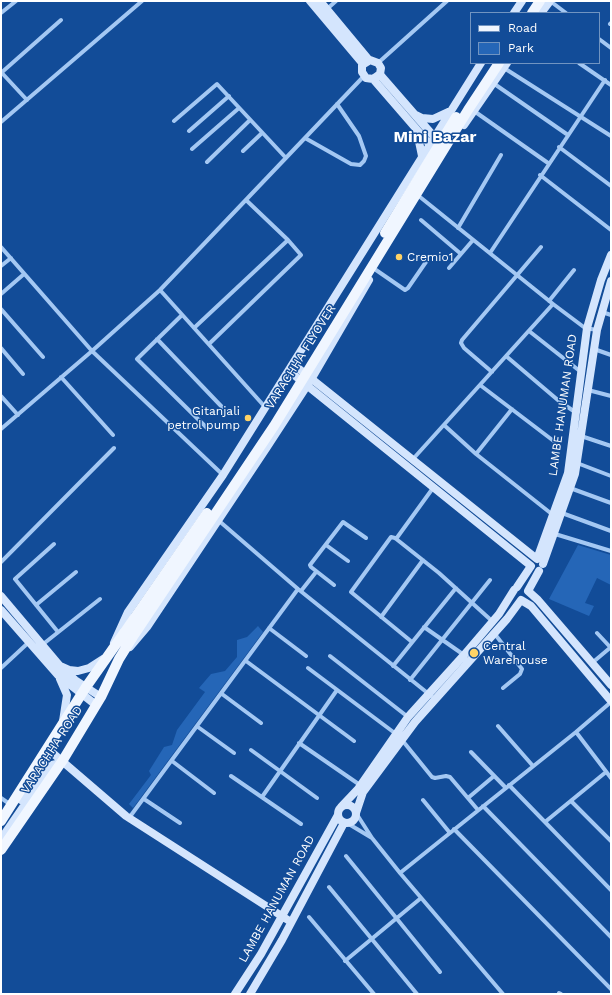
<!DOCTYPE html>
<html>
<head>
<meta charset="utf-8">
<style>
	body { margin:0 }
	#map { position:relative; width:612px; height:995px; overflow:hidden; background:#124c98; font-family:"Work Sans",sans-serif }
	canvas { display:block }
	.frame { position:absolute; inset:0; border:2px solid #fff; pointer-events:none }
	.legend { position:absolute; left:470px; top:12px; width:130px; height:52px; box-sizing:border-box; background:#124c98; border:1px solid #7194c1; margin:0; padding:5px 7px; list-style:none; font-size:12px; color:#fff }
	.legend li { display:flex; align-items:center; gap:8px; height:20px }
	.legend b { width:20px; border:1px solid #7194c1 }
</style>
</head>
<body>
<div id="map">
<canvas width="612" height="995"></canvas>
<div class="frame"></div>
<ul class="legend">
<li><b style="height:5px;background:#f0f6ff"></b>Road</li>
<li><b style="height:11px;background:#2566b7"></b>Park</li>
</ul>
</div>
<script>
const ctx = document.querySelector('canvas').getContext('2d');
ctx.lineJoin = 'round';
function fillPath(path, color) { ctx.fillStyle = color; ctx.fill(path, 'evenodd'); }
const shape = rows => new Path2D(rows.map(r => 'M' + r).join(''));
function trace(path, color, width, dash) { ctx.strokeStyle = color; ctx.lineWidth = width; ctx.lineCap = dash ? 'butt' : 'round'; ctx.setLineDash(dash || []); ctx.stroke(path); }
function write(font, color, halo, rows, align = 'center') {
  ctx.font = font + ' "Work Sans",sans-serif'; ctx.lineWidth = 3; ctx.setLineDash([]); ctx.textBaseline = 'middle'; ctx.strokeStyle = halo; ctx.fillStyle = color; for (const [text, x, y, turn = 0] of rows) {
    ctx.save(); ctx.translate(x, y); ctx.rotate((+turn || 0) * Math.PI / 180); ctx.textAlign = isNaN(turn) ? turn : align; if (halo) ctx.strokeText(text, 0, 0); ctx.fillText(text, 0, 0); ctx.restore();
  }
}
fillPath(shape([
	[578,545,611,555,611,585,597,578,585,603,594,606,589,616,549,599],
	[258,626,263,632,133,808,129,804,151,775,149,771,164,747,172,745,177,730,205,692,199,688,211,674,225,671,237,657,237,640,247,637]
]), '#2566b7');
trace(shape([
	[550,1,566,13],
	[327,9,336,1],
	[1,13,16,1],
	[610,24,611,23],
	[599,39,611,48],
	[378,63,447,1],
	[579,63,611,85],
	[504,68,611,136],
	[1,72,27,100],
	[1,73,61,20],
	[493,83,568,135],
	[474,111,548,163],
	[174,121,217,84,286,158],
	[1,122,142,1],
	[189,131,229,96],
	[305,138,351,164,360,165,364,161,366,156,359,136,337,104],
	[559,147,611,186],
	[192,149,239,108],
	[243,151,262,133],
	[207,162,250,120],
	[540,175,611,230],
	[420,197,553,304,585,328,597,330],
	[421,220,461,254],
	[458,228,501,155],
	[1,247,92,351,223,475],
	[490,253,605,80],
	[1,266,11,258],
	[449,268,473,240],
	[376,270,405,290,408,288,428,259],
	[160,290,265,407],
	[1,294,24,274],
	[549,301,574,270],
	[1,309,43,357],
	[602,312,611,315],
	[182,315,137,359,208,429],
	[194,328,288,240,246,200],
	[529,331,581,372],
	[157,339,222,407],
	[209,344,301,255,288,240],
	[1,348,23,374],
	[594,349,611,355],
	[506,356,559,401,575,412],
	[492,372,464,348,461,343,462,340,541,247],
	[61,377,113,435],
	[480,385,555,442],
	[588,390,611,396],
	[1,396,18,415],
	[444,425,476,454,553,515],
	[1,429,92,351,160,290,364,76],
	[581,436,611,446],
	[476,454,512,409],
	[413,459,553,304],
	[577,463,611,476],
	[570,488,611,503],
	[562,513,611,531],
	[218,520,298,589,435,699],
	[555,534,611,551],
	[396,539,433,488],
	[54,544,15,579,58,632],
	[326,545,348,561],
	[1,562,114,448],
	[334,585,311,567,310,565,343,522,366,538],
	[301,591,316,572],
	[36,605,76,572],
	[381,617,423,560],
	[424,627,464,655],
	[269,628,306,656],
	[494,633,522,669,520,674,503,688],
	[597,633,611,648],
	[412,642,351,592,391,537,395,538,439,573,492,621],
	[42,645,100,599],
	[330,656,408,717],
	[246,661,354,741],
	[592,663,611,647],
	[393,666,456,588],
	[1,668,29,642],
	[308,668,396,734],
	[410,680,490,580],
	[222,694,261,723],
	[498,726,533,766],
	[198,727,234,753],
	[576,732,611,778],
	[402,740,432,777,435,778,446,776,450,777,478,810],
	[299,743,360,785],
	[251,750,317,798],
	[471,752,506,788],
	[172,761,214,793],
	[231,776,301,824],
	[509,785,611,890],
	[262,797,337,690],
	[1,798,11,805],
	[468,798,494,776],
	[144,799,180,823],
	[423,800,450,833],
	[571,801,611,841],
	[483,806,611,937],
	[129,818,298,589],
	[545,822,606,772],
	[347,823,372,838,356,813],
	[454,829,611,989],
	[372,838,400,873,503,994],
	[346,856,440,972],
	[400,873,576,732,611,702],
	[329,887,417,994],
	[309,917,374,994],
	[345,961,421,898],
	[559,993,561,994]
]), '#a4c8f3', 4);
trace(shape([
	[310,1,363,64],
	[320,1,369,60],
	[514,13,522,1],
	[541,13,550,1],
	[380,74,373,79,366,78,362,72,362,65,370,60,378,63,381,68,380,74,382,77,436,139],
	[373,79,431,146],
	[416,115,422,118,433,119,448,112],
	[464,125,507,63],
	[417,132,422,156],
	[293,364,537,559,568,473,587,328,601,280,611,255],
	[289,371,531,566,517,587],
	[543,564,575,474,597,330,611,281],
	[539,571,528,591,538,600,611,685],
	[1,596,60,666,75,680,101,697],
	[1,610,58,675,96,705],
	[114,643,128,612,223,475,481,63],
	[130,647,147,627,267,447,312,378,369,280],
	[60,666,69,670,78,671,89,668,103,659],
	[60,679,67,695,63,721],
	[48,749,126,816,291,922],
	[21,800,47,760,46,752],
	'338 814a9 9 0 1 1 18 0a9 9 0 1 1-18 0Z',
	[341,807,358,789,408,717,464,655,499,614,514,590],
	[356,813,363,792,415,722,507,619,521,600,531,606,611,701],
	[1,839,52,765,61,763],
	[235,994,261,954,338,815],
	[250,994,282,940,344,823]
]), '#d4e5fd', 8);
trace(shape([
	[532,13,540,1],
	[1,821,86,687,124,633],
	[1,850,63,760,101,697,119,659,132,638]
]), '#f0f6ff', 10);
trace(shape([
	[385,233,456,117],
	[124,633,207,513],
	[132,638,274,426,468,110,499,63]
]), '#f0f6ff', 10);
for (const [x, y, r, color] of [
	[399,257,4,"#ffd366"],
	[248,418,4,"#ffd366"],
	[474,653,5,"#ffd366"]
]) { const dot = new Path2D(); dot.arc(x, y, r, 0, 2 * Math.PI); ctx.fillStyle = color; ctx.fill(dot); trace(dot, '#124c98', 1.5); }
write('12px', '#fff', '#124c98', [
	["Cremio1",407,257],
	["Gitanjali",240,411,"right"],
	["petrol pump",240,425,"right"],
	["Central",483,646],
	["Warehouse",483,660]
], 'left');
write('12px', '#fff', '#124c98', [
	["VARACHHA FLYOVER",301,357,-58],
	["LAMBE HANUMAN ROAD",563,405,-82],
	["VARACHHA ROAD",52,750,-57],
	["LAMBE HANUMAN ROAD",277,899,-61]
]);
write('bold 16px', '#fff', '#124c98', [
	["Mini Bazar",435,137]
]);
</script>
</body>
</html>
